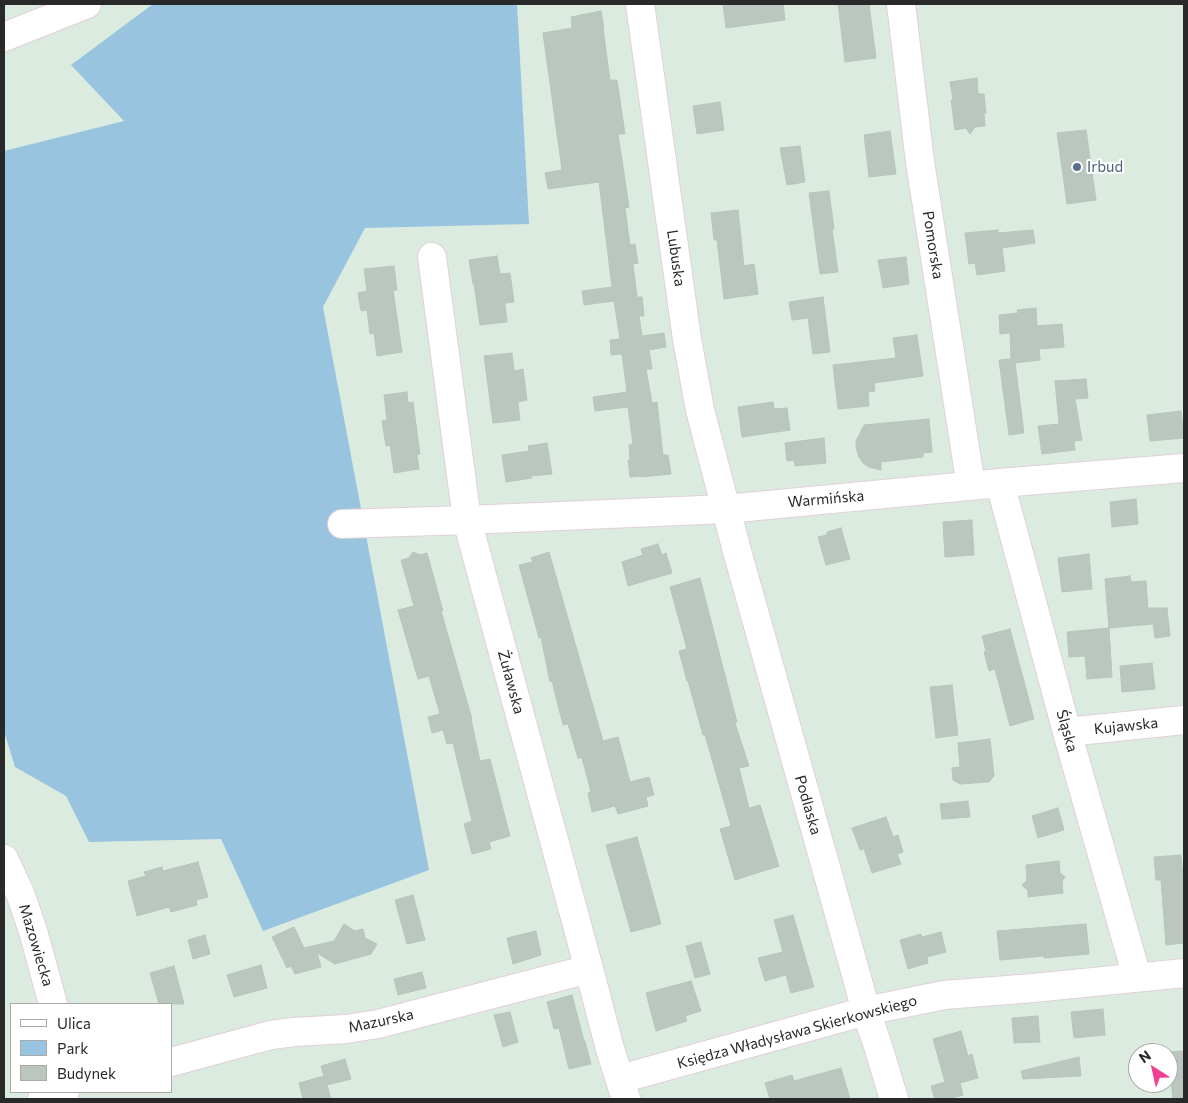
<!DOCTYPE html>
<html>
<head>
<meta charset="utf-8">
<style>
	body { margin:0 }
	#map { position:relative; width:1188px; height:1103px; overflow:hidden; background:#dbebe0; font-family:Commissioner,sans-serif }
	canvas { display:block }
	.frame { position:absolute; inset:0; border:5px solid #292929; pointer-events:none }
	.legend { position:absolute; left:10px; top:1003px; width:162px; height:90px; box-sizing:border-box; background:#fff; border:1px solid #a9a9a9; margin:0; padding:6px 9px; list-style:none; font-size:15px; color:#292929 }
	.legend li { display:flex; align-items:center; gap:10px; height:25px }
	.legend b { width:25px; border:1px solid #a9a9a9 }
	.north { position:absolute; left:1128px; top:1043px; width:50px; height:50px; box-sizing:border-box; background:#fff; border:1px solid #a9a9a9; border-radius:50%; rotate:325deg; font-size:14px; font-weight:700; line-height:20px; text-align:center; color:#292929 }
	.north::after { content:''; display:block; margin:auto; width:18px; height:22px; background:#f24091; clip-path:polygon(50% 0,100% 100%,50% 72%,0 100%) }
</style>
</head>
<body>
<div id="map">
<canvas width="1188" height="1103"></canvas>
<div class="frame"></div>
<ul class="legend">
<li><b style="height:6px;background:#fff"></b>Ulica</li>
<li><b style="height:14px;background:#99c4e0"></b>Park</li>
<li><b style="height:14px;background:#bbc6be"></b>Budynek</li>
</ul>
<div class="north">N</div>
</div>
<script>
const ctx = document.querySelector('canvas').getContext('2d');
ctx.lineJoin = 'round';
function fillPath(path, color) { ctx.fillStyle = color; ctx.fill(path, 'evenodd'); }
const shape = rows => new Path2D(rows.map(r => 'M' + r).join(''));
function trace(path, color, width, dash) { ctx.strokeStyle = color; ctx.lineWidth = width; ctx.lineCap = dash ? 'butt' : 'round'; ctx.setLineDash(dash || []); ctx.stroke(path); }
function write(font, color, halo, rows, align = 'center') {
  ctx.font = font + ' Commissioner,sans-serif'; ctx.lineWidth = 4; ctx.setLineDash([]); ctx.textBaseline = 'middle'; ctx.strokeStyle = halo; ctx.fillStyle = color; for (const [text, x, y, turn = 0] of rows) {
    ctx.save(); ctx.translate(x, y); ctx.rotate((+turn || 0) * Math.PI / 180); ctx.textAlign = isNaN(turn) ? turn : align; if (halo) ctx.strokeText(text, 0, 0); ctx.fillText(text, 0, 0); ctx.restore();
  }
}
fillPath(shape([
	[153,4,517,4,529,224,365,228,323,307,429,870,263,931,221,839,89,842,66,796,15,767,4,731,4,151,124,121,71,65]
]), '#99c4e0');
const building = shape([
	[723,4,783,4,785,20,726,28,723,4],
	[838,4,869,4,876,58,845,62,838,4],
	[601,11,604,28,603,28,610,80,617,80,625,134,618,134,629,207,625,208,630,245,635,244,638,263,633,264,637,297,642,297,644,316,639,316,642,336,664,333,666,347,649,350,652,369,646,369,652,403,657,402,663,455,668,455,671,474,641,477,641,476,630,477,628,460,630,460,629,445,633,444,628,407,595,411,593,397,627,392,622,354,611,355,610,340,620,339,614,301,584,305,582,291,612,287,599,182,548,189,545,173,562,170,543,33,572,28,571,17,601,11],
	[977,78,978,94,984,94,986,113,984,113,985,126,975,127,970,134,966,128,955,130,951,100,953,100,950,82,977,78],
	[720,102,724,130,697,134,693,106,720,102],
	[1086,130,1096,200,1067,204,1057,133,1086,130],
	[890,131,896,174,869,177,864,135,890,131],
	[800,146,805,182,787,185,780,148,800,146],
	[829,191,834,229,832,229,838,272,820,274,809,193,829,191],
	[738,210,744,266,754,264,758,294,724,299,717,240,714,240,711,213,738,210],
	[998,230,998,233,1033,230,1035,243,1002,248,1005,271,977,275,975,263,969,264,965,233,998,230],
	[497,256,500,274,510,273,514,302,505,303,507,322,480,325,474,284,473,284,469,260,497,256],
	[906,257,909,284,883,288,878,260,906,257],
	[394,266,397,290,393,290,402,352,377,356,374,333,370,334,367,310,361,311,358,293,367,291,364,269,394,266],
	[823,297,830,352,813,354,808,318,792,320,789,302,823,297],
	[1036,308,1037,326,1062,324,1064,347,1039,349,1040,360,1015,363,1024,433,1009,435,999,360,1011,359,1010,333,1000,334,999,315,1018,313,1017,310,1036,308],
	[917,335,923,376,874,383,875,391,868,392,869,406,838,409,833,365,896,358,893,338,917,335],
	[512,353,514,371,523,369,527,400,518,402,520,420,493,423,484,356,512,353],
	[1086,379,1088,398,1075,399,1082,440,1074,441,1075,450,1042,454,1038,426,1059,424,1055,381,1086,379],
	[407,392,408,403,413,402,418,440,420,454,417,455,419,469,394,473,390,445,386,446,382,421,387,420,384,395,407,392],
	[773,402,774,409,787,408,790,430,742,437,738,407,773,402],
	[1181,411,1184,438,1150,441,1147,415,1181,411],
	[929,419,932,452,923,453,923,457,881,462,881,470,869,467,863,463,859,457,856,448,856,441,864,425,929,419],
	[824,438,826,463,795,466,794,460,787,461,785,443,824,438],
	[547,443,552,474,531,476,532,478,506,482,502,455,529,451,528,446,547,443],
	[1136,499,1138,524,1112,527,1110,502,1136,499],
	[972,520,974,555,945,557,943,522,972,520],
	[841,528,850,559,826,565,818,537,827,535,827,532,841,528],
	[658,544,662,555,666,553,672,573,628,586,622,562,643,555,641,549,658,544],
	[413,552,420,555,427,553,443,611,441,611,472,719,471,719,480,761,490,759,510,836,489,842,491,849,472,854,464,824,472,821,453,743,447,744,443,730,432,733,428,717,440,714,429,676,418,679,398,610,414,606,401,560,409,558,413,552],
	[549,552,603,741,618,737,630,782,649,777,654,795,646,797,648,806,618,814,615,806,592,812,588,793,591,792,582,758,578,758,568,724,563,725,552,681,550,682,541,637,539,638,519,565,533,562,531,558,549,552],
	[1089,554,1092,589,1062,592,1058,558,1089,554],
	[1130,576,1131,582,1146,581,1148,608,1167,608,1170,636,1155,638,1153,624,1109,628,1105,579,1130,576],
	[700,578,737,722,735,723,749,766,739,768,749,808,760,805,779,866,735,880,720,829,731,826,705,735,703,735,688,681,687,681,679,651,687,649,670,587,700,578],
	[1109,628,1112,677,1087,679,1085,656,1069,657,1067,632,1109,628],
	[1010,629,1034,719,1010,726,995,669,989,671,984,652,986,651,982,636,1010,629],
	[1152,663,1155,689,1122,692,1120,666,1152,663],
	[952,685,958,735,936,738,930,687,952,685],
	[990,739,994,776,989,782,960,784,953,780,952,768,960,767,958,743,990,739],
	[968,801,970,817,942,819,940,804,968,801],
	[1058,808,1064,830,1038,838,1032,816,1058,808],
	[886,817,893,837,898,835,903,852,897,854,901,864,872,873,864,849,860,850,852,828,886,817],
	[637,837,661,924,631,932,606,845,637,837],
	[1181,855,1183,876,1184,876,1184,943,1166,945,1161,880,1156,880,1154,857,1181,855],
	[1059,861,1060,873,1065,877,1062,881,1063,893,1028,897,1028,891,1022,885,1027,880,1026,865,1059,861],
	[198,862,208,897,196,900,197,905,171,912,169,907,137,916,128,881,146,876,144,872,162,867,163,871,198,862],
	[413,895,425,940,407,944,395,900,413,895],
	[793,915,814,987,791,993,786,975,765,981,758,958,783,952,774,920,793,915],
	[344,924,355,931,363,929,365,938,377,944,371,954,335,964,317,953,321,967,295,974,291,966,287,968,272,937,294,927,304,948,334,941,344,924],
	[1086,924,1089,954,1044,958,1044,956,1000,960,997,931,1086,924],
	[536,931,541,955,513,964,507,938,536,931],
	[941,932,946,952,927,957,928,963,908,969,900,940,921,934,922,937,941,932],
	[205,935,210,954,193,959,188,940,205,935],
	[701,942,710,974,695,978,686,946,701,942],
	[261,965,267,988,234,997,227,975,261,965],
	[174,966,184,1004,159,1004,150,973,174,966],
	[422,972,426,988,398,995,394,979,422,972],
	[691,981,701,1011,685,1016,687,1021,656,1031,646,993,691,981],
	[572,995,584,1041,585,1041,591,1064,569,1069,559,1028,554,1029,547,1002,572,995],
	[1103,1009,1105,1035,1074,1038,1071,1012,1103,1009],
	[510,1012,518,1042,503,1047,494,1015,510,1012],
	[1038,1016,1040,1042,1014,1043,1012,1018,1038,1016],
	[961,1031,968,1056,972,1054,978,1078,960,1083,963,1095,948,1099,935,1099,931,1086,945,1082,933,1039,961,1031],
	[1184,1051,1184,1099,1173,1099,1168,1052,1184,1051],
	[1079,1057,1081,1076,1023,1079,1021,1071,1079,1057],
	[345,1059,351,1079,327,1085,331,1099,303,1099,299,1083,324,1076,321,1066,345,1059],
	[841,1068,850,1099,770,1099,765,1083,792,1075,794,1081,841,1068]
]);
fillPath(building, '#bbc6be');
trace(building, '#b5c6bb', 1);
const minor = shape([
	[640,4,687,339,700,410,737,551,857,978,866,1011,878,1046,894,1099],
	[901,4,920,162,971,486],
	[4,37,87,4],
	[432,257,467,520,589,969,610,1049,626,1099],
	[1000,483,1067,732,1137,977],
	[342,524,467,520,726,509,1000,483,1184,468],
	[1067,732,1184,720],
	[4,859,20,893,33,931,53,1004],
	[171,1062,271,1035,294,1032,346,1029,378,1024,589,969],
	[620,1079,866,1011,944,995,1033,988,1184,973],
	[42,1099,65,1092]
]);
trace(minor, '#e1d0d8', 30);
trace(minor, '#fff', 28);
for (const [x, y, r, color] of [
	[1077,167,5,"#5c6f8a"]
]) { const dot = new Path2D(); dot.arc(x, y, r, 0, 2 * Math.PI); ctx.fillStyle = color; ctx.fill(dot); trace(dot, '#fff', 2); }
write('15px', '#4e5e75', '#fff', [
	["Irbud",1087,167]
], 'left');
write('15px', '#292929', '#fff', [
	["Pomorska",933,245,81],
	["Lubuska",676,258,82],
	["Warmińska",826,499,-5],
	["Żuławska",511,682,75],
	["Kujawska",1126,726,-6],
	["Śląska",1067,731,74],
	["Podlaska",808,805,74],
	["Mazowiecka",36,945,73],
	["Mazurska",381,1021,-12],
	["Księdza Władysława Skierkowskiego",797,1032,-15]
]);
</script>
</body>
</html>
